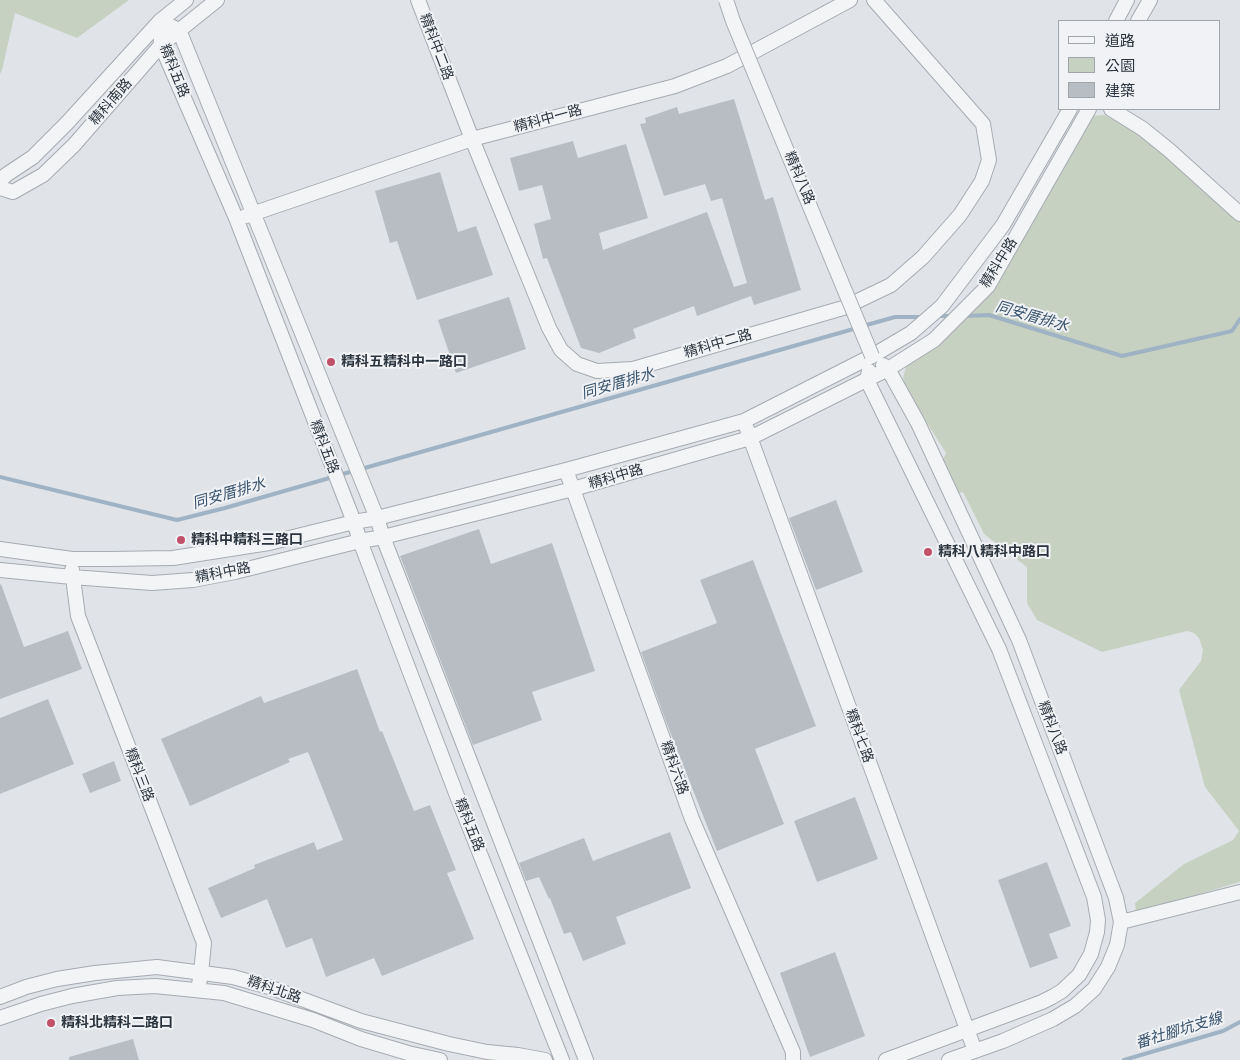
<!DOCTYPE html>
<html>
<head>
<meta charset="utf-8">
<style>
	body { margin:0 }
	#map { position:relative; width:1240px; height:1060px; overflow:hidden; background:#e0e4e8; font-family:Manrope,"Noto Sans TC",sans-serif }
	canvas { display:block }
	.legend { position:absolute; left:1058px; top:20px; width:162px; height:90px; box-sizing:border-box; background:#f0f2f5; border:1px solid #a1a6ac; margin:0; padding:6px 9px; list-style:none; font-size:15px; color:#2a333e }
	.legend li { display:flex; align-items:center; gap:10px; height:25px }
	.legend b { width:25px; border:1px solid #a1a6ac }
</style>
</head>
<body>
<div id="map">
<canvas width="1240" height="1060"></canvas>
<ul class="legend">
<li><b style="height:6px;background:#f3f4f6"></b>道路</li>
<li><b style="height:14px;background:#c7d1c2"></b>公園</li>
<li><b style="height:14px;background:#b8bdc4"></b>建築</li>
</ul>
</div>
<script>
const ctx = document.querySelector('canvas').getContext('2d');
ctx.lineJoin = 'round';
function fillPath(path, color) { ctx.fillStyle = color; ctx.fill(path, 'evenodd'); }
const shape = rows => new Path2D(rows.map(r => 'M' + r).join(''));
function trace(path, color, width, dash) { ctx.strokeStyle = color; ctx.lineWidth = width; ctx.lineCap = dash ? 'butt' : 'round'; ctx.setLineDash(dash || []); ctx.stroke(path); }
function write(font, color, halo, rows, align = 'center') {
  ctx.font = font + ' Manrope,"Noto Sans TC",sans-serif'; ctx.lineWidth = 4; ctx.setLineDash([]); ctx.textBaseline = 'middle'; ctx.strokeStyle = halo; ctx.fillStyle = color; for (const [text, x, y, turn = 0] of rows) {
    ctx.save(); ctx.translate(x, y); ctx.rotate((+turn || 0) * Math.PI / 180); ctx.textAlign = isNaN(turn) ? turn : align; if (halo) ctx.strokeText(text, 0, 0); ctx.fillText(text, 0, 0); ctx.restore();
  }
}
fillPath(shape([
	[0,0,129,0,77,38,15,13,2,70,0,74],
	[1104,115,1149,136,1223,202,1240,222,1240,882,1136,913,1135,903,1184,864,1233,840,1239,831,1205,787,1179,690,1201,661,1203,650,1199,638,1194,633,1187,631,1102,652,1037,620,1027,603,1027,567,984,534,963,492,948,496,938,472,946,453,908,393,903,378,906,367,915,358,964,311,1092,116]
]), '#c7d1c2');
trace(shape([
	[937,316,953,316],
	[965,316,989,315,1122,356,1232,331,1240,319],
	[863,326,895,317,923,317],
	[361,469,857,328],
	[339,475,354,471],
	[0,477,177,520,225,508,333,477],
	[1124,1060,1223,1031,1240,1022]
]), '#9fb3c4', 4);
fillPath(shape([
	[734,99,765,200,773,197,801,290,754,305,751,296,697,316,694,306,633,329,636,338,599,353,581,348,547,258,543,259,534,224,551,219,542,185,519,191,510,158,573,141,578,158,626,144,648,218,599,233,603,250,707,212,734,287,747,283,722,198,711,201,705,184,664,196,640,124,646,123,645,118,677,107,679,114],
	[440,172,458,232,476,226,493,275,417,300,397,241,390,243,375,191],
	[509,297,526,349,456,373,438,320],
	[836,500,863,572,816,590,789,518],
	[479,529,491,564,552,543,595,671,532,692,542,720,473,745,400,556],
	[753,560,816,726,755,749,784,824,717,851,665,719,641,652,717,623,700,580],
	[1,584,24,647,68,631,82,669,0,699,0,585],
	[357,669,380,732,382,731,414,811,430,805,456,870,447,873,474,939,382,976,374,958,326,977,312,938,286,948,267,899,221,918,208,888,255,868,254,865,314,842,317,850,343,840,308,752,288,759,290,762,190,806,161,739,261,696,264,703],
	[48,699,74,764,0,794,0,718],
	[114,761,121,781,90,793,82,774],
	[855,797,878,859,817,882,794,821],
	[670,832,691,888,616,917,626,944,583,961,571,932,564,934,550,898,549,899,539,877,526,881,519,863,584,838,593,861],
	[1047,862,1071,926,1049,934,1058,958,1030,968,998,880],
	[835,952,865,1036,810,1057,780,973],
	[133,1039,139,1060,69,1060,69,1057]
]), '#b8bdc4');
const minor = shape([
	[418,0,472,139,549,328,561,350,577,364,597,371,633,369,843,308,891,285,923,257,960,215,982,181,989,160,983,124,874,0],
	[160,21,179,30,377,518,383,537,586,1060],
	[160,21,161,45,236,218,354,522,360,541,457,796,562,1060],
	[1116,21,1127,0],
	[1138,21,1150,0],
	[1111,109,1143,129,1169,150,1240,214],
	[0,180,6,175,33,157,67,123,160,21,186,0],
	[0,188,13,192,43,175,74,145,161,45,217,0],
	[246,216,472,139,675,86,727,66,850,0],
	[883,365,888,369,918,423,1019,640,1116,898,1121,922,1117,945,1108,967,1094,989,1075,1006,1053,1019,1003,1041,949,1060],
	[869,371,867,380,999,649,1094,897,1098,920,1097,932,1091,954,1079,975,1062,991,1052,997,1042,1002,886,1060],
	[747,429,975,1051],
	[566,470,692,819,793,1052,793,1060],
	[0,549,72,559,110,559,173,558,269,543,354,522,377,518,566,470,744,421,872,356,911,333,942,306,1003,225,1070,109],
	[0,570,72,577,152,583,193,580,235,572,360,541,383,537,573,489,750,438,888,369,934,340,988,286,1089,109],
	[72,570,78,616,204,943,201,973,198,990],
	[1121,922,1240,892],
	[0,997,26,987,57,979,95,973,157,967,233,977,269,987,361,1021,449,1044,487,1052,518,1055,545,1060],
	[0,1018,41,1004,72,996,117,988,155,986,224,993,313,1020,361,1039,408,1053,440,1060]
]);
trace(minor, '#a6abb2', 16);
trace(minor, '#f3f4f6', 14);
const minorBridge = shape([
	[726,0,733,21,872,356]
]);
trace(minorBridge, '#a6abb2', 16, []);
trace(minorBridge, '#f3f4f6', 14);
for (const [x, y, r, color] of [
	[331,362,5,"#c15169"],
	[181,540,5,"#c15169"],
	[928,552,5,"#c15169"],
	[51,1023,5,"#c15169"]
]) { const dot = new Path2D(); dot.arc(x, y, r, 0, 2 * Math.PI); ctx.fillStyle = color; ctx.fill(dot); trace(dot, '#f0f2f5', 2); }
write('14px', '#2a333e', '#f0f2f5', [
	["精科中二路",436,47,69],
	["精科五路",174,71,68],
	["精科南路",111,102,-49],
	["精科中一路",548,119,-15],
	["精科八路",799,178,67],
	["精科中路",999,263,-58],
	["精科中二路",718,344,-16],
	["精科五路",324,447,69],
	["精科中路",616,477,-16],
	["精科中路",223,573,-11],
	["精科八路",1052,728,69],
	["精科七路",859,736,70],
	["精科六路",674,768,70],
	["精科三路",139,775,69],
	["精科五路",469,825,68],
	["精科北路",274,990,19]
]);
write('bold 14px', '#2a333e', '#f0f2f5', [
	["精科五精科中一路口",341,362],
	["精科中精科三路口",191,540],
	["精科八精科中路口",938,552],
	["精科北精科二路口",61,1023]
], 'left');
write('italic 15px', '#38536d', '#f0f2f5', [
	["同安厝排水",1032,317,16],
	["同安厝排水",618,384,-16],
	["同安厝排水",229,494,-16],
	["番社腳坑支線",1179,1031,-17]
]);
</script>
</body>
</html>
